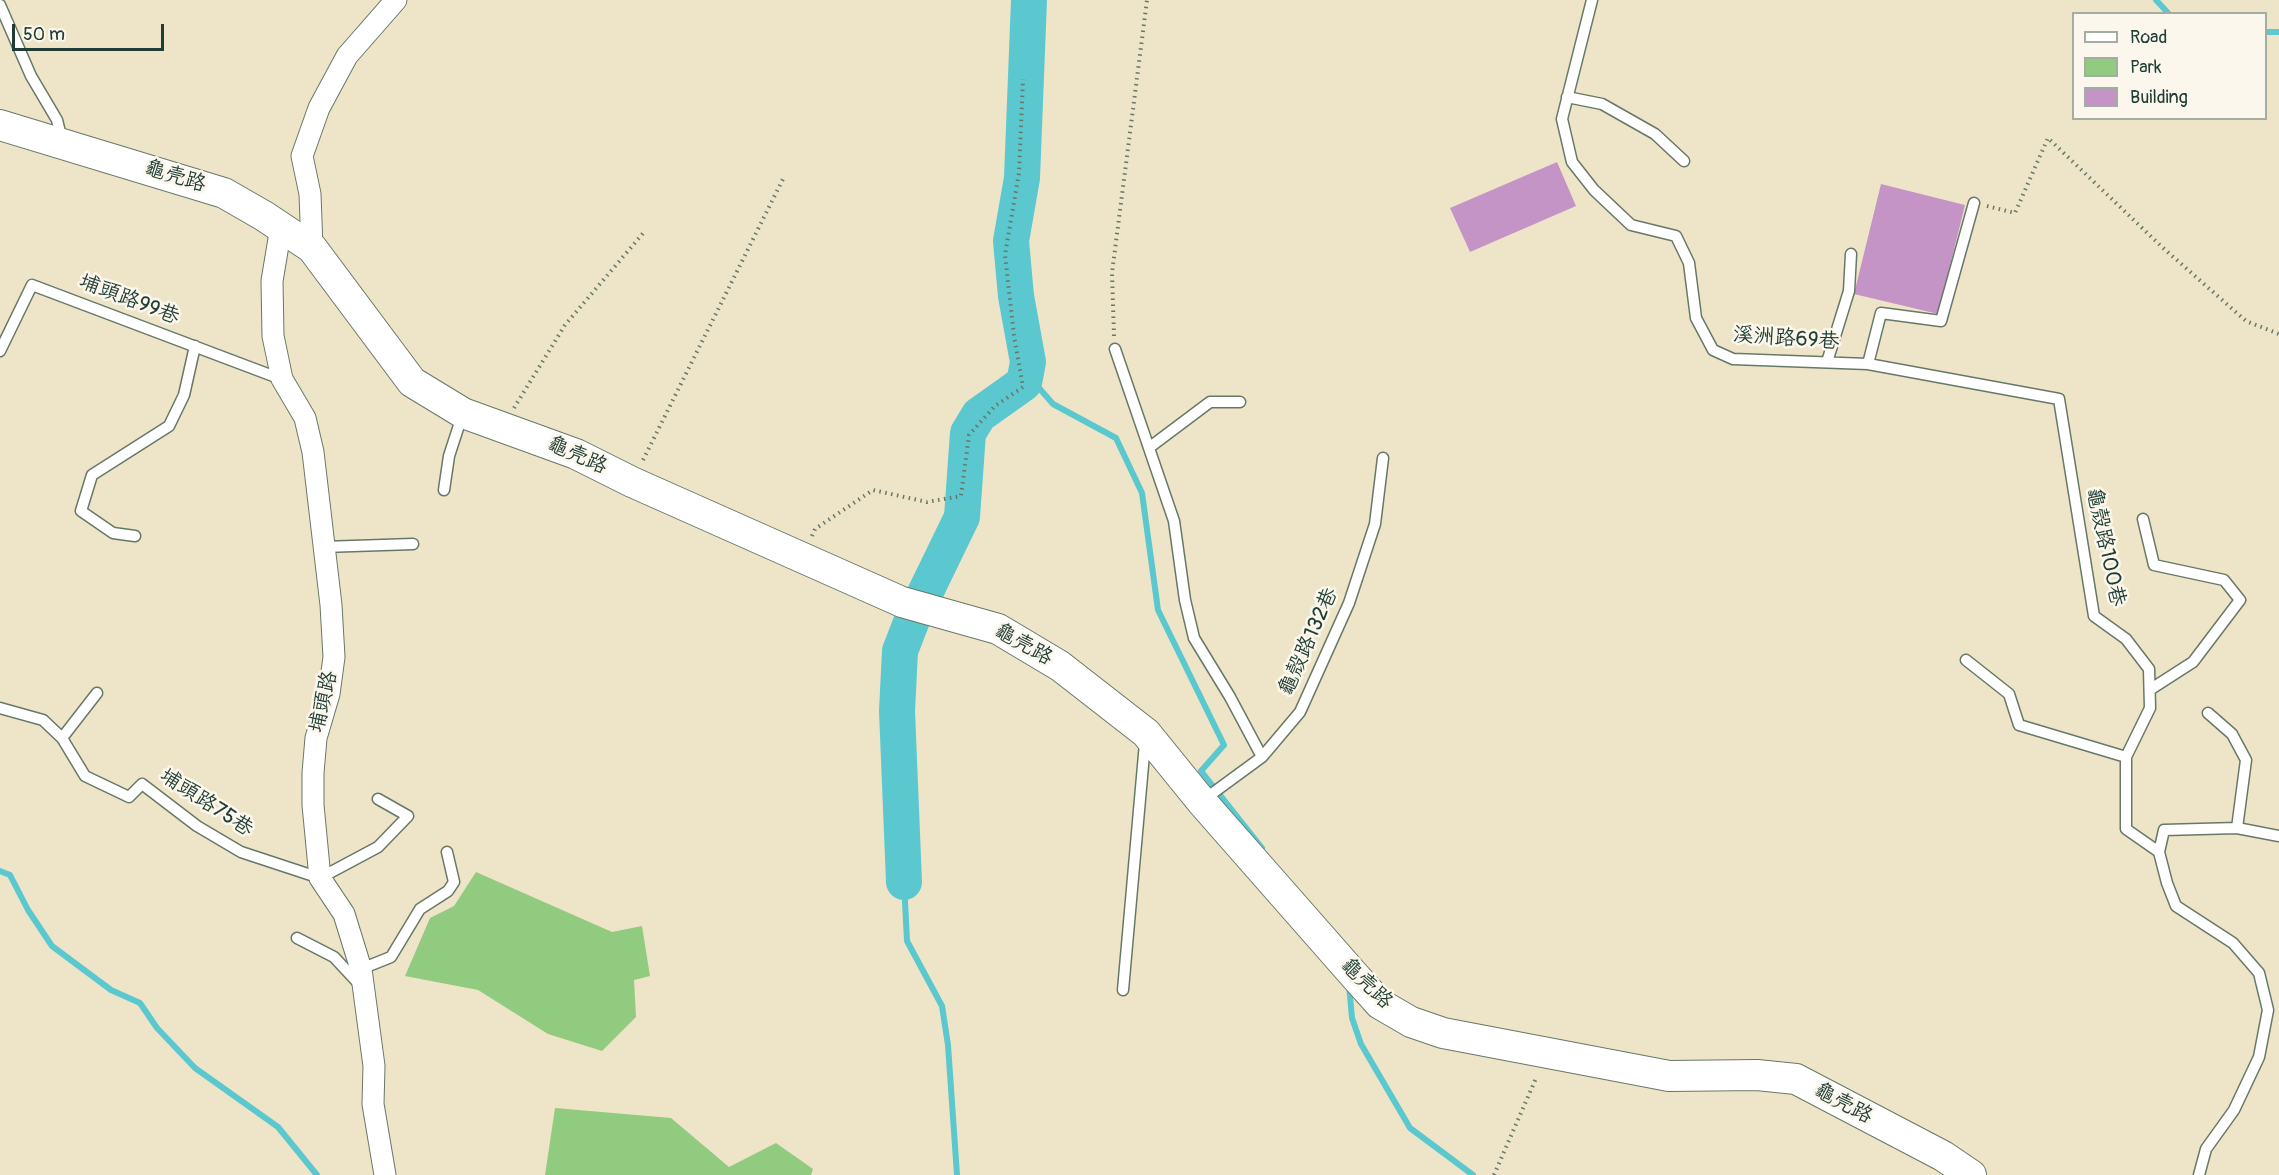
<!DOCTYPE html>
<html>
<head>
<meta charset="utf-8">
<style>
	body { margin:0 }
	#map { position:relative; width:2279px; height:1175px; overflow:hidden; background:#eee5c8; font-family:Pangolin,sans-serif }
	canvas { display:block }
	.legend { position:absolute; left:2072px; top:12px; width:195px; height:108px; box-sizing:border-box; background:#fbf7ec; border:2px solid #a3ada2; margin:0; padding:8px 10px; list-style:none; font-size:18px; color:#1f3d34 }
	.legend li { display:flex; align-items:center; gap:12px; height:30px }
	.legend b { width:30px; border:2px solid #a3ada2 }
	.scale { position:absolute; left:12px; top:24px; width:152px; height:27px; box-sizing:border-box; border:3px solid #1f3d34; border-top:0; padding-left:8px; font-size:18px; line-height:21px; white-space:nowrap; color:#1f3d34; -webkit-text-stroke:4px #fbf7ec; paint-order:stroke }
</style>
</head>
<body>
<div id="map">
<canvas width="2279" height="1175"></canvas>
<ul class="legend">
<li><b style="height:8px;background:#fff"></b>Road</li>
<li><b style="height:16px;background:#90cb80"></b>Park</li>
<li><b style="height:16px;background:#c594c6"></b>Building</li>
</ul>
<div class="scale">50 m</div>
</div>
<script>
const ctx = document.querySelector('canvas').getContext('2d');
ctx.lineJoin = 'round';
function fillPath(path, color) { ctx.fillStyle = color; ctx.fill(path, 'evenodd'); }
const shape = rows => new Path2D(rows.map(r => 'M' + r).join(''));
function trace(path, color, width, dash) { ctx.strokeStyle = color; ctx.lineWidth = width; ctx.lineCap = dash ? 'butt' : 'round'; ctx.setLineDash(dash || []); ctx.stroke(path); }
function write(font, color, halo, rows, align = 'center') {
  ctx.font = font + ' Pangolin,"LXGW WenKai TC",sans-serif'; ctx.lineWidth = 5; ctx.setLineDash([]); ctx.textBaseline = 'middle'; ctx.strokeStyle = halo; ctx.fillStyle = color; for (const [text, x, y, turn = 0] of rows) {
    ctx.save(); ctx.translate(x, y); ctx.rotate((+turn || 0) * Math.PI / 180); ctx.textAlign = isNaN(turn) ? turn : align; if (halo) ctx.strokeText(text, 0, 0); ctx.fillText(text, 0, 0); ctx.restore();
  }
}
fillPath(shape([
	[476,872,612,932,642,926,650,976,634,980,636,1017,602,1051,548,1034,478,990,405,976,430,918,454,906],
	[555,1108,671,1118,729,1167,776,1143,813,1169,811,1175,545,1175]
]), '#90cb80');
trace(shape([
	[2156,0,2169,14],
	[2266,32,2279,32],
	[1026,373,1053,404,1116,438,1142,493,1158,610,1224,745,1201,771,1262,848],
	[0,871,10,875,28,910,52,946,111,990,140,1003,157,1028,195,1068,278,1127,317,1175],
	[904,882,907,941,942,1006,948,1045,957,1175],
	[1349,985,1352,1018,1361,1044,1410,1128,1473,1175]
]), '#5bc8cf', 6);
trace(shape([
	[904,882,897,711,900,651,912,620,962,517,968,433,979,415,1024,383,1028,362,1016,296,1011,241,1022,178,1029,0]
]), '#5bc8cf', 36);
fillPath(shape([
	[1557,162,1576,206,1470,252,1450,208],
	[1881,184,1965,205,1938,314,1854,294]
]), '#c594c6');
const lane = shape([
	[1592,0,1562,119,1572,162,1594,190,1631,225,1676,236,1689,263,1696,318,1713,350,1733,359,1868,364,2059,399,2094,616,2126,639,2149,669,2150,708,2126,757,2126,829,2159,852,2167,883,2176,906,2233,943,2259,973,2268,1010,2259,1057,2234,1110,2206,1149,2199,1175],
	[0,5,31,76,57,120,62,140],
	[1567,97,1602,104,1655,134,1684,161],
	[1115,349,1174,521,1185,600,1194,638,1230,697,1262,757],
	[0,351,32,285,281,379],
	[1827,362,1849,291,1851,254],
	[1868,364,1881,313,1941,321,1974,203],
	[1150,447,1210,402,1240,402],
	[444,490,449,456,463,413],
	[2143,519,2154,565,2224,580,2240,600,2193,662,2151,689],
	[135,536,113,533,81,511,92,475,169,426,184,395,195,346],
	[323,547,413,544],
	[1966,660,2009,694,2019,725,2126,757],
	[0,708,43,720,62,738,85,776,129,797,142,784,197,826,241,852,320,878,378,847,408,816,378,799],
	[2208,713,2232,734,2246,760,2237,828],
	[62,738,97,693],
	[1202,801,1262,757,1300,712,1349,603,1375,524,1383,458],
	[2159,852,2164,830,2237,828,2279,836],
	[297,938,334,957,361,986],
	[361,969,391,957,420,909,448,891,454,882,447,852],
	[1123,990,1145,743]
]);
const street = shape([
	[281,227,272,281,273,336,282,379,305,418,313,452,331,605,334,657,329,694,316,738,313,773,313,805,320,878,344,914,361,969,374,1066,373,1104,385,1175],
	[312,248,310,194,302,156,319,108,347,56,396,0]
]);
const secondary = shape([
	[0,125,224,193,264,216,312,248,412,382,463,413,576,454,632,482,902,602,998,629,1060,666,1146,733,1202,802,1354,975,1380,1004,1411,1022,1443,1033,1669,1076,1757,1075,1796,1079,1943,1156,1971,1175]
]);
trace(lane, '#677868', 13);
trace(street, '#677868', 23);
trace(secondary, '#677868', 32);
trace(shape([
	[1987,206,2015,213,2048,138,2162,247,2246,321,2279,334],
	[1114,336,1112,273,1147,0],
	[514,408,565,325,645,231],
	[643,460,783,179],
	[812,536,815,529,873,490,927,502,961,496,969,435,995,406,1023,387,1014,336,1005,255,1019,173,1023,79],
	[1494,1175,1537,1076]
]), '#677868', 4, [1.5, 4.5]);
trace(lane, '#fff', 10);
trace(street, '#fff', 21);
trace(secondary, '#fff', 30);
write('21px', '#1f3d34', '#fbf7ec', [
	["龜壳路",175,177,17],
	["埔頭路99巷",129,300,21],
	["溪洲路69巷",1786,339,4],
	["龜壳路",577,456,24],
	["龜殼路100巷",2105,547,78],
	["龜殼路132巷",1309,642,-66],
	["龜壳路",1023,645,29],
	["埔頭路",324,702,-77],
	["埔頭路75巷",206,803,33],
	["龜壳路",1366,984,44],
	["龜壳路",1843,1104,28]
]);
</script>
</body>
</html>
